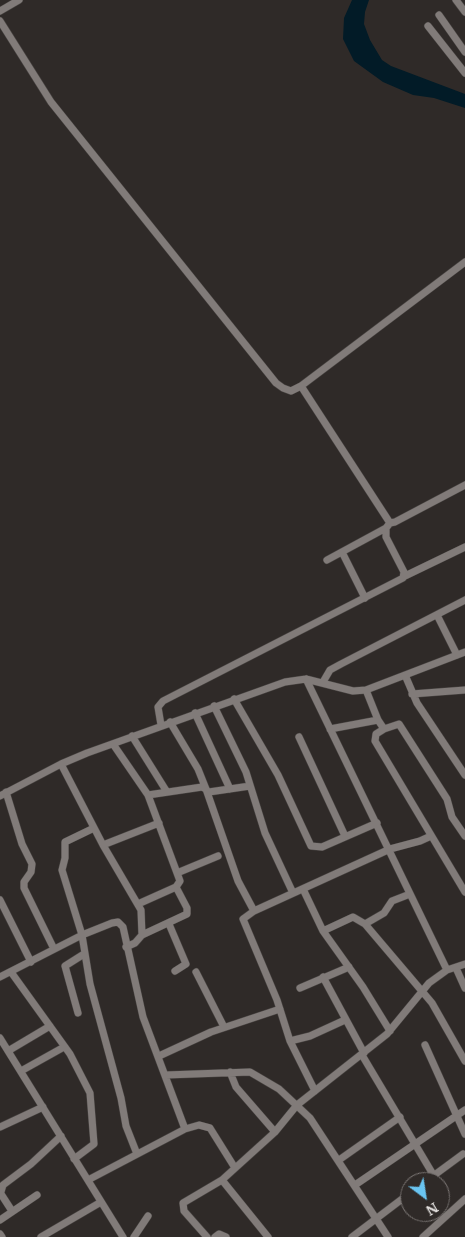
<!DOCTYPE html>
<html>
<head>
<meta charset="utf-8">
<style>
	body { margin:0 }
	#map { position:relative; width:465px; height:1237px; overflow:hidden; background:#2f2a28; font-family:Merriweather,serif }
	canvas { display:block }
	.north { position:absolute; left:400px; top:1172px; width:50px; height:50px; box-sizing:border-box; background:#2f2a28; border:1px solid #797472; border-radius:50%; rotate:149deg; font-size:14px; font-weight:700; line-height:20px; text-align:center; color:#e7e4e2 }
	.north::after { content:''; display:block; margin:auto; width:18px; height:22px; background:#69c4f1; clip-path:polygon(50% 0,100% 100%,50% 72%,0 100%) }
</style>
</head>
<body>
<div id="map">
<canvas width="465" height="1237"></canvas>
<div class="north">N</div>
</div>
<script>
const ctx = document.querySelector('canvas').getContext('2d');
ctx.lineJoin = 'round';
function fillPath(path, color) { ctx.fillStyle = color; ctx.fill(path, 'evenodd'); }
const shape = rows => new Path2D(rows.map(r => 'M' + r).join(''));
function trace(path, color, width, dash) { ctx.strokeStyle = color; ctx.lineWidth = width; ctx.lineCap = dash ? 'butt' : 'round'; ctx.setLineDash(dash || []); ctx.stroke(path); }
fillPath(shape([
	[352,0,369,0,365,12,364,24,370,40,382,60,391,66,465,94,465,108,434,98,413,95,383,82,354,61,343,39,344,18]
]), '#021b27');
const minor = shape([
	[456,0,465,12],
	[0,11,19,0],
	[439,15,465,52],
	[0,21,51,102,276,383,283,388,291,391,301,386,465,262],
	[428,26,465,73],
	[301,386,390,523,395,522,465,485],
	[342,552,365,598],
	[327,560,386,528],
	[405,576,465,547],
	[437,615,457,655],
	[405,675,417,703,465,775],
	[306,679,447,970],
	[323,682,330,670,341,664,465,600],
	[366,690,378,720,384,729,376,734,375,741,465,892],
	[412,694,465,690],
	[234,699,278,775,311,846,322,847,377,823],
	[214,706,246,772,265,833,293,893],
	[195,713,230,789],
	[170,722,198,769,206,789],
	[161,725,158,707,163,701,403,578,404,572,386,537,386,528,390,523],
	[330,729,378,720],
	[384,729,399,724,447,799,452,817,465,836],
	[132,736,167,792],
	[299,737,345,836],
	[113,744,148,795,180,881,176,887,138,904],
	[61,764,103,845,141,910,142,935,135,943,126,947],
	[6,792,22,844,32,864,31,872,24,882,24,888,54,949],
	[209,792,250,786],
	[148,795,202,787,206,789,238,881,254,911],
	[0,796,61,764,87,753,285,682,306,679,353,691,366,690,465,652],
	[94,828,65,842,65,858,62,870,82,935,90,984,121,1098,126,1126,137,1154],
	[103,845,159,823],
	[177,873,218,856],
	[303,889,323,931,363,987,390,1031],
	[0,900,31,962],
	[169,924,186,964,175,971],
	[365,924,384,913,392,901,410,894],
	[323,931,353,917,365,924,432,1003,465,1061],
	[142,935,187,914,187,908,176,887],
	[456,968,465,988],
	[11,972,70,1054,90,1093,94,1144,74,1159],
	[196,972,224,1027],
	[0,977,82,935,112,923,118,922,123,927,143,1017,185,1129],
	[323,977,364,1053],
	[300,988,349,967],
	[78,1013,65,966,84,954],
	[0,1038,123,1237],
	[290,1041,310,1036,345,1020],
	[425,1045,465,1134],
	[8,1051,50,1026],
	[362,1055,434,1176],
	[159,1056,211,1032,280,1009],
	[21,1071,64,1047],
	[230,1072,236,1087,275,1132],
	[166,1075,250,1072,279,1089,310,1118,388,1237],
	[315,1091,290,1041,277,1000,243,919,254,911,390,849,420,841,431,836],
	[0,1127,43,1107],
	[339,1160,400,1117],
	[88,1180,185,1129,199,1125,210,1128,235,1168],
	[222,1180,268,1237],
	[425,1182,463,1154],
	[355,1185,465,1110],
	[1,1194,12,1211],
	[0,1195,3,1185,31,1164,61,1136],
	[0,1220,37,1195],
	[0,1234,2,1237],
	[41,1237,101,1202],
	[134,1237,148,1216],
	[207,1237,184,1211,183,1203,222,1180,275,1132,297,1105,387,1034,429,983,447,970,465,964],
	[215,1237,219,1234,226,1237],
	[352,1237,410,1193],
	[423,1237,465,1199]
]);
trace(minor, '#494543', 8);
trace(minor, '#817b79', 7);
</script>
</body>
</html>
